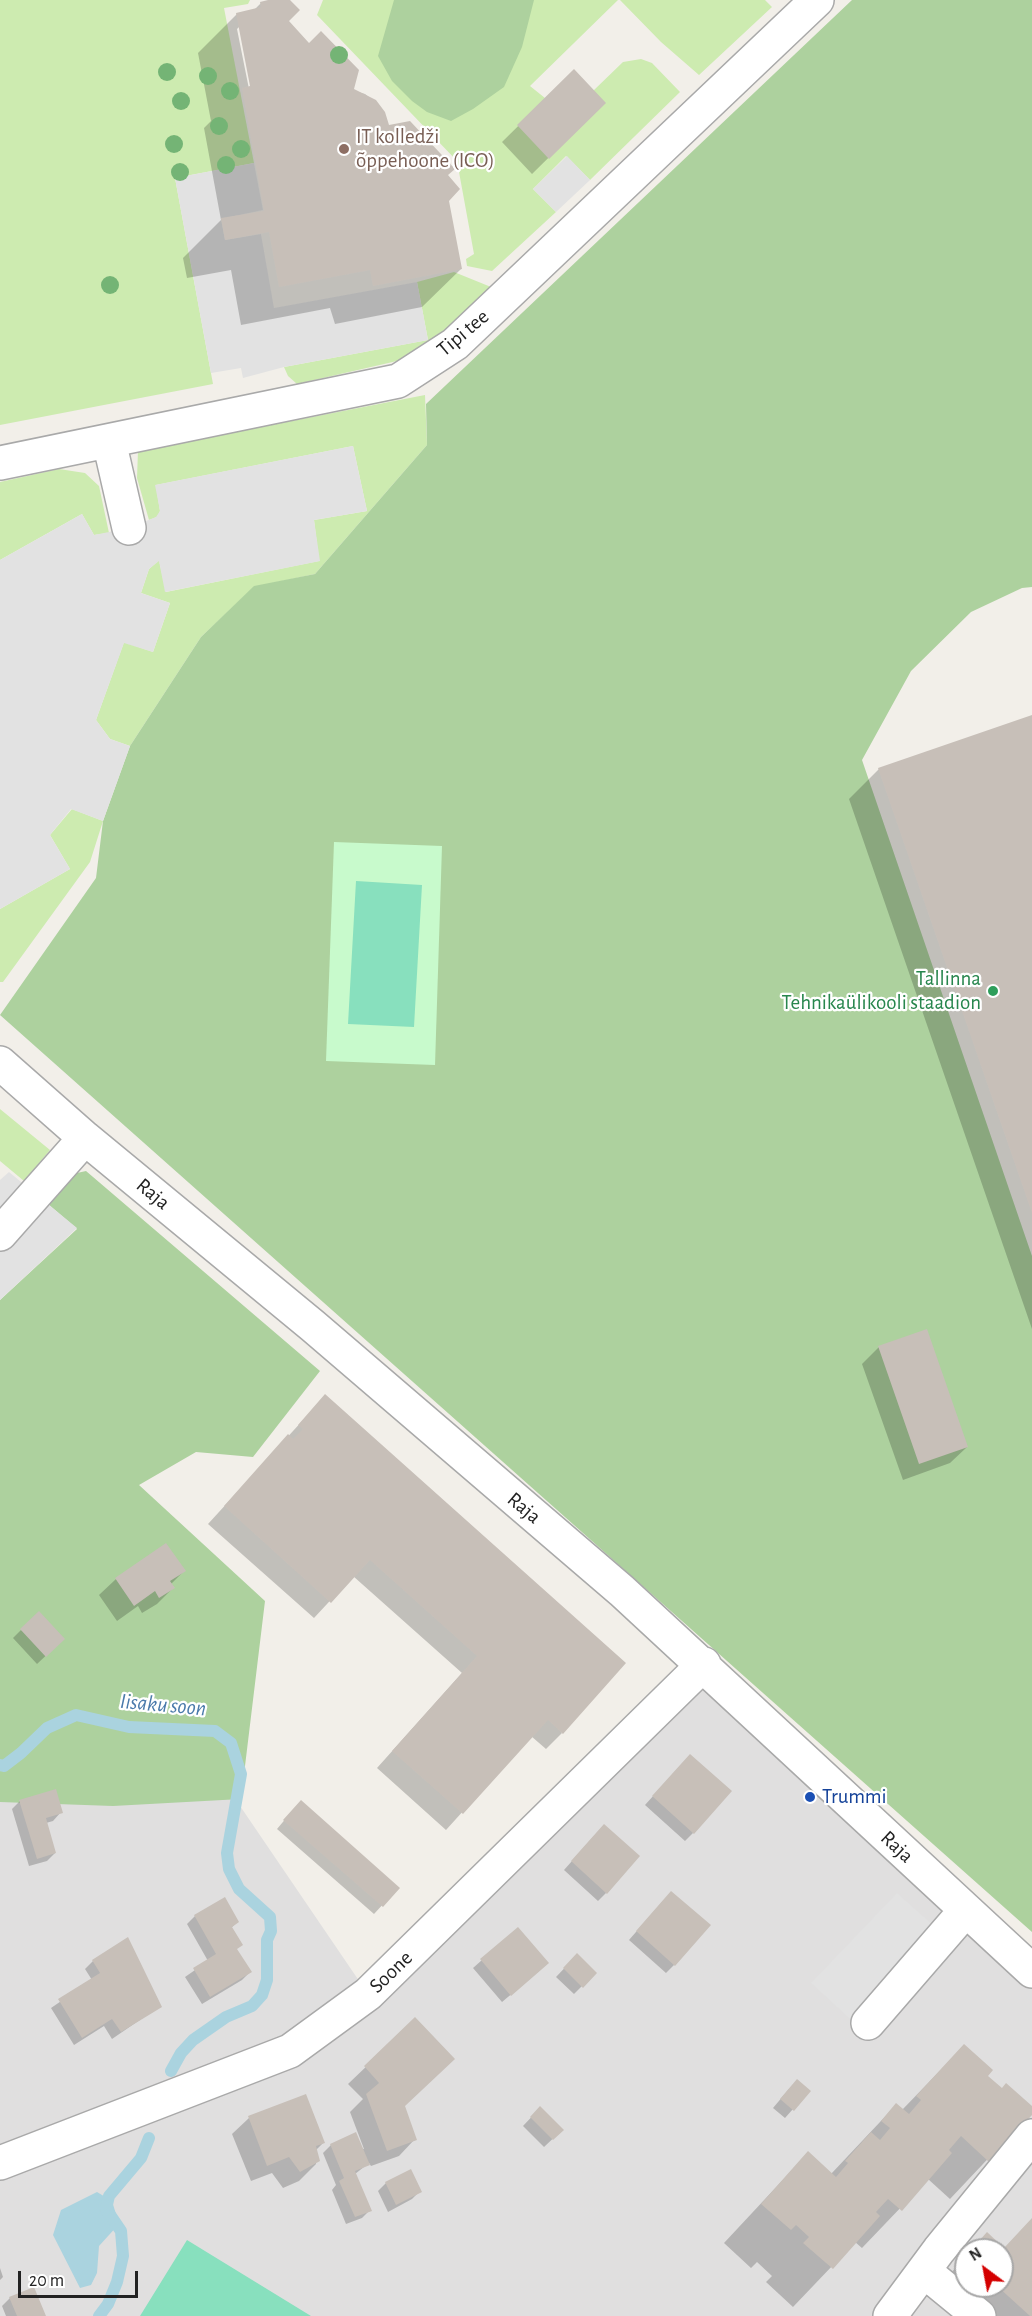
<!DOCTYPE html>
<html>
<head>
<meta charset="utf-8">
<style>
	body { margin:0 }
	#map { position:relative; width:1032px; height:2316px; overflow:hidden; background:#f2efe9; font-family:"Alegreya Sans",sans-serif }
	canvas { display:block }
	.north { position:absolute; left:954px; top:2238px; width:60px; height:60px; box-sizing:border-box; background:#fff; border:2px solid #a7a7a7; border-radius:50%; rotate:328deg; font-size:16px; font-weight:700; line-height:24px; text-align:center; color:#222 }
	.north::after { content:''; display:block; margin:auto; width:21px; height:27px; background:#d40000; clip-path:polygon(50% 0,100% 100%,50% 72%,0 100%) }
	.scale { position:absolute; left:18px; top:2271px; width:120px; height:27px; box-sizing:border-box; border:3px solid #222; border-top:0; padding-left:8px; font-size:18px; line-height:21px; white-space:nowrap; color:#222; -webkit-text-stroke:4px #fff; paint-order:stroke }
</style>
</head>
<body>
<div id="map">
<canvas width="1032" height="2316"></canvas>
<div class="north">N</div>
<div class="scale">20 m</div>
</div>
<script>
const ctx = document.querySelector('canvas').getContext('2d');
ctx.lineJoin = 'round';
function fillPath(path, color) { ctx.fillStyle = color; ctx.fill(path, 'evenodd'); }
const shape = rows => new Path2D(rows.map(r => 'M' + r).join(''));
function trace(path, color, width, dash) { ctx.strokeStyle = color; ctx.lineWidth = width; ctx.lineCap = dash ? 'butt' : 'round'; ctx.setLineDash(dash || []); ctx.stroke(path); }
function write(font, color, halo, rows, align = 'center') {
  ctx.font = font + ' "Alegreya Sans",sans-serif'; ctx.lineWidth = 4.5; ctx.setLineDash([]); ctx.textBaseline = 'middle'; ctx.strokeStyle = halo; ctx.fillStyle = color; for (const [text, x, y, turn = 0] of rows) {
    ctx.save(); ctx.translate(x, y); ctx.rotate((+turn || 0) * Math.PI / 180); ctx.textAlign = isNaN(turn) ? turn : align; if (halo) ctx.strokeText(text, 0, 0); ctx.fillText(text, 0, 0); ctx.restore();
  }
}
fillPath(shape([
	[140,1659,368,1994,704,1664,1032,1971,1032,2316,0,2316,0,1714],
	[966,2250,1002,2250,1002,2286,966,2286]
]), '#e0dfdf');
fillPath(shape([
	[0,0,250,0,248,4,224,8,254,163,175,178,213,384,0,425],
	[323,0,618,0,530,86,545,98,594,90,623,62,641,59,652,63,680,92,590,180,566,156,533,189,556,212,492,271,467,266,466,259,474,254,457,161,317,15],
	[620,0,765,0,772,7,699,75,661,42],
	[454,272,496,289,443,335,410,358,297,384,288,376,284,367,428,340,417,282],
	[425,395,427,445,315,574,254,587,201,637,130,746,110,739,96,720,124,642,153,652,170,603,141,593,149,569,159,560,166,592,319,561,314,520,367,511,353,446,156,485,160,511,157,517,149,520,137,478,138,451],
	[59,469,85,473,99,486,109,533,94,535,82,514,0,560,0,482],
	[72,809,103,821,90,862,3,982,0,982,0,909,70,869,50,835],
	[0,1109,50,1150,24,1181,0,1161]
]), '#cdebb0');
fillPath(shape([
	[394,0,534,0,522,47,504,87,473,109,451,121,427,112,412,101,392,81,378,56],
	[852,0,1032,0,1032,587,1022,588,971,612,911,671,862,760,1032,1256,1032,1932,0,1015,96,878,103,821,130,746,201,637,254,586,315,574,427,445,426,404],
	[86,1171,320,1371,253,1457,196,1452,139,1485,265,1601,241,1799,113,1806,0,1802,0,1300,77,1229,48,1204,77,1173]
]), '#add19e');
fillPath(shape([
	[334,842,442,846,435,1065,326,1061]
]), '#c8facc');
fillPath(shape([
	[356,881,422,885,414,1027,348,1024],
	[187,2240,311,2316,140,2316]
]), '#88e0be');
fillPath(shape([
	[567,156,590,180,556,212,533,189],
	[254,163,263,210,221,219,225,240,261,234,274,308,417,282,428,340,284,367,243,378,241,368,211,373,175,178],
	[353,446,367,511,314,520,320,561,165,592,159,561,149,569,141,593,170,603,153,652,124,643,96,720,110,739,130,746,103,821,71,809,50,835,70,869,0,909,0,560,82,514,94,535,129,528,156,517,160,511,155,485],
	[9,1172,77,1228,0,1300,0,1180],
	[897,1893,943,1934,861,2029,811,1983]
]), '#e2e2e2');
fillPath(shape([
	[97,2192,112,2201,119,2224,99,2246,97,2273,91,2285,80,2288,53,2235,61,2210]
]), '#aad3df');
fillPath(shape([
	[270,0,288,0,287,22,352,90,365,94,378,104,388,127,446,175,447,200,461,269,422,307,335,324,330,308,241,325,231,270,187,278,183,258,221,220,204,128,211,121,198,53,237,14,254,10,261,3],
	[240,26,253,93,250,94,237,29],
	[574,71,604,103,532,174,502,142],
	[1032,716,1032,1329,849,799,879,769],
	[879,1347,967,1447,950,1463,903,1480,862,1364],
	[325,1396,562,1733,546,1749,531,1736,446,1830,377,1768,462,1673,353,1576,314,1618,208,1524],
	[184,1571,171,1584,173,1588,157,1604,142,1613,138,1606,117,1621,99,1595,116,1579],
	[21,1630,55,1647,37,1664,13,1638],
	[682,1764,693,1833,685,1841,645,1805],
	[20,1801,61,1812,53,1821,46,1823,55,1853,47,1861,29,1866,12,1809],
	[293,1810,398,1888,374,1914,277,1829],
	[596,1834,606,1893,598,1901,564,1870],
	[663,1901,674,1965,666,1973,629,1940],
	[195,1916,237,1922,231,1928,236,1950,250,1972,242,1980,202,2004,185,1977,208,1961,187,1924],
	[517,1929,539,1971,502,2002,473,1968],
	[577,1955,595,1973,574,1994,556,1977],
	[93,1961,160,2006,112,2039,104,2026,74,2045,51,2008,92,1980,85,1969],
	[415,2020,403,2106,415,2139,399,2156,371,2166,369,2163,355,2174,370,2210,362,2218,346,2224,332,2190,336,2185,323,2153,331,2145,364,2149,350,2112,363,2099,348,2084],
	[964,2046,986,2076,1001,2090,1032,2109,1032,2112,950,2199,928,2179,862,2248,855,2242,793,2307,766,2282,772,2276,757,2262,751,2268,724,2243,808,2153,831,2174,896,2105,902,2110],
	[789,2089,809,2091,785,2118,773,2108],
	[540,2108,562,2130,544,2147,523,2126],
	[249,2118,323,2143,316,2150,316,2164,299,2181,283,2188,272,2173,251,2181,232,2134],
	[386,2183,420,2191,412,2199,388,2212,378,2191],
	[1032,2221,1032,2316,996,2316,950,2274,966,2256,966,2286,1002,2286,1002,2250,971,2250,1004,2249],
	[0,2268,3,2277,0,2280],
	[10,2298,44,2316,6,2316,2,2306]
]), '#0003');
trace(shape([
	[0,1765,4,1766,21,1753,47,1728,76,1715,129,1727,215,1731,231,1743,241,1774,227,1853,229,1869,239,1889,270,1917,271,1931,267,1940,267,1980,262,1995,252,2006,226,2017,193,2040,181,2053,171,2071],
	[99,2316,108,2304,117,2282,123,2256,121,2231,106,2209,109,2196,141,2158,149,2138]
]), '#aad3df', 12);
fillPath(shape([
	[268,0,290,0,300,10,289,21,309,43,321,31,359,70,354,89,376,100,385,112,389,125,410,121,455,169,448,175,460,189,449,201,462,269,373,286,370,270,279,287,269,232,225,240,221,218,264,211,242,88,250,86,236,13,261,7,260,2],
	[574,69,606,103,549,159,517,125],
	[1032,715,1032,1213,878,768],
	[927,1329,968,1447,919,1464,878,1346],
	[325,1394,626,1663,563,1734,548,1720,463,1814,392,1751,477,1656,370,1560,331,1603,224,1506,288,1434,293,1439,303,1429,298,1425],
	[166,1543,186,1571,170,1581,175,1588,159,1598,155,1591,134,1606,115,1578],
	[39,1611,65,1639,46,1657,20,1629],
	[690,1754,732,1791,694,1834,652,1796],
	[56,1789,63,1813,46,1818,56,1853,37,1859,19,1800],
	[301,1800,400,1888,383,1907,283,1820],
	[604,1824,640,1856,607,1894,571,1861],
	[671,1891,711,1925,675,1966,636,1931],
	[225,1897,239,1922,232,1927,243,1945,237,1949,252,1972,210,1997,193,1968,216,1954,194,1915],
	[518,1927,549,1963,511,1996,480,1959],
	[128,1937,162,2007,121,2032,112,2019,82,2038,58,1999,100,1973,92,1960],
	[577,1953,597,1973,583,1988,563,1968],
	[415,2017,455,2059,405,2106,417,2140,387,2151,366,2094,379,2083,364,2066],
	[964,2044,993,2070,988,2076,1002,2088,1006,2083,1032,2106,1032,2115,989,2162,961,2136,949,2150,952,2153,902,2211,888,2199,876,2212,880,2216,833,2269,803,2243,809,2237,796,2225,791,2230,761,2204,808,2151,836,2177,848,2163,845,2161,871,2132,880,2140,890,2128,881,2121,896,2103,909,2114,921,2100,916,2096],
	[797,2079,811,2091,794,2111,780,2099],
	[306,2094,325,2143,316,2146,320,2161,300,2172,289,2157,267,2166,248,2116],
	[540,2106,564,2130,553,2140,530,2117],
	[356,2132,370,2165,355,2171,372,2211,355,2217,339,2181,344,2178,330,2144],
	[411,2169,422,2192,396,2205,385,2182],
	[1032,2218,1032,2316,1030,2316,997,2286,1002,2286,1002,2250,971,2250,987,2232,1004,2248],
	[34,2287,46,2316,17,2316,9,2297]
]), '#c7bfb8');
const minor = shape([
	[109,441,129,528],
	[0,463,398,381,455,344,817,0],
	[0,1063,85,1138,313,1326,622,1591,1032,1971],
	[0,1234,85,1138],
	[868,2023,965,1911],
	[0,2163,290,2051,368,1994,704,1664],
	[924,2271,979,2316],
	[890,2316,939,2250,1032,2136]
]);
trace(minor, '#a9a9a9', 36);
trace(minor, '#fff', 33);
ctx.fillStyle = '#74b475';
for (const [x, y] of [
	[339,55],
	[167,72],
	[208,76],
	[230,91],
	[181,101],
	[219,126],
	[174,144],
	[241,149],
	[226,165],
	[180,172],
	[110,285]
]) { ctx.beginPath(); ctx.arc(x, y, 9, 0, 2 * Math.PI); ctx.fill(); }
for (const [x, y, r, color] of [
	[344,149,6,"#8d6e63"],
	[993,991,6,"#2e9e5b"],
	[810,1797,6,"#1a4fb4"]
]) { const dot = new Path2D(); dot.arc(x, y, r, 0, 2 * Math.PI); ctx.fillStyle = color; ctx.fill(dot); trace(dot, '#fff', 2); }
write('21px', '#785e54', '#fff', [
	["IT kolledži",356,137],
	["õppehoone (ICO)",356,161]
], 'left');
write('21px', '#222', '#fff', [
	["Tipi tee",463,333,-40],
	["Raja",153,1194,40],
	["Raja",524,1508,40],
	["Raja",897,1847,43],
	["Soone",391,1972,-44]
]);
write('21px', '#27864d', '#fff', [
	["Tallinna",981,979],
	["Tehnikaülikooli staadion",981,1003]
], 'right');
write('21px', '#164399', '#fff', [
	["Trummi",822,1797]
], 'left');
write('italic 22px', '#4a7aab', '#fff', [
	["Iisaku soon",163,1705,5]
]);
</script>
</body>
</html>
